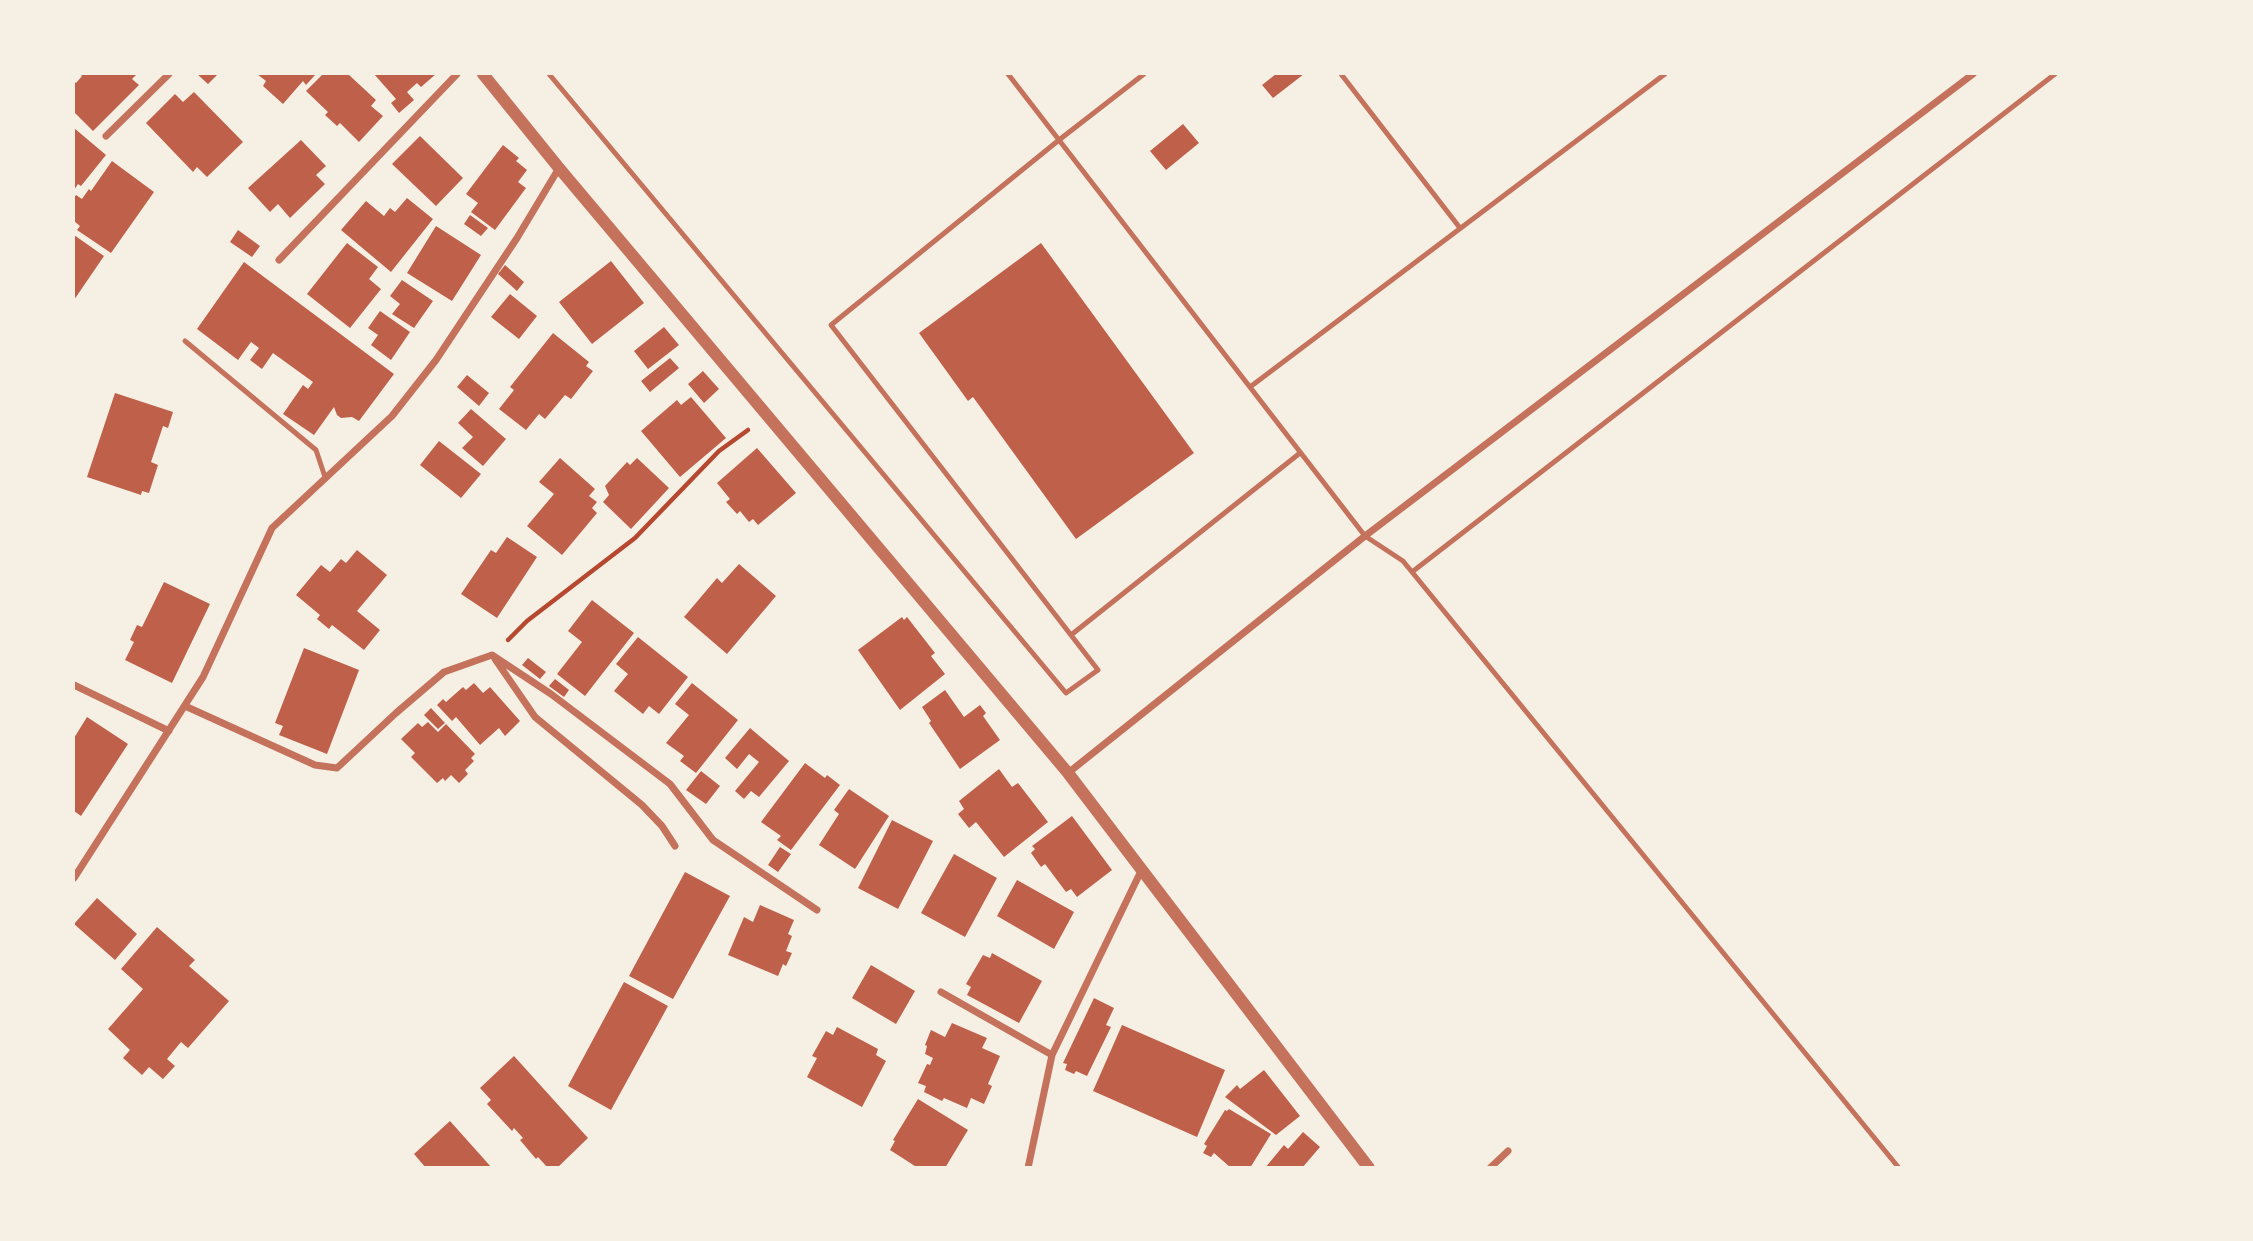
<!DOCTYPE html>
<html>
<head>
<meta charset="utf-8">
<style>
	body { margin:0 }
	#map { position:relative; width:2253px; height:1241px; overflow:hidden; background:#f6efe4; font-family:"Noto Sans",sans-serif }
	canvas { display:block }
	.frame { position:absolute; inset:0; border:75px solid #f6efe4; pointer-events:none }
</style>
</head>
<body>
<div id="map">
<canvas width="2253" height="1241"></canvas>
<div class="frame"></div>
</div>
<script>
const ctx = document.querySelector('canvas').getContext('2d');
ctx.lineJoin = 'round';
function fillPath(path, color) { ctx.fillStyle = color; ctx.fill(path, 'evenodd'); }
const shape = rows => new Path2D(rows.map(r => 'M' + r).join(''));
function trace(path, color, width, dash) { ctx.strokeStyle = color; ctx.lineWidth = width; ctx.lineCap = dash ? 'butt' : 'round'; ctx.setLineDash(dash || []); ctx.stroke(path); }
fillPath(shape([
	[80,74,137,74,132,79,139,85,93,131,74,112,74,81,76,83,82,76],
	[197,74,218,74,208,84],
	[257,74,316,74,306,85,303,81,283,104,263,86,266,81],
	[323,74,348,74,376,100,371,106,383,116,359,142,340,123,337,126,325,115,328,112,306,91],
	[374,74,436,74,421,87,417,83,407,92,414,100,399,113,391,103,396,99],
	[1276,74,1304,74,1273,98,1262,85],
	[194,92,243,142,207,177,197,167,193,172,146,123,175,94,183,102],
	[1183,124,1199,143,1166,170,1150,151],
	[74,128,106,155,81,186,78,184,74,190],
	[420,136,463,178,436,206,392,164],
	[301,140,326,166,316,175,325,184,290,218,278,204,270,212,248,188],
	[503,145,519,158,516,161,527,170,518,182,526,188,495,230,471,212,478,203,466,194],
	[112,161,154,192,111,253,77,230,80,226,74,221,74,198,76,195,82,199,89,189,91,191],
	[407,198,433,219,391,272,341,230,366,201,384,216,390,208,395,212],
	[470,215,488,228,481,236,464,224],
	[436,226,481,255,452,301,407,273],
	[238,230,260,246,252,257,230,242],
	[74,235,104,256,74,300],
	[347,243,378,267,369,279,381,289,350,328,307,294],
	[1041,243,1194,453,1076,539,973,397,968,401,919,333],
	[611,261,644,303,592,344,559,302],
	[244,262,394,374,359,421,352,417,341,418,337,415,334,407,314,435,283,414,303,385,308,389,313,382,273,353,262,369,250,360,259,348,251,342,238,360,197,329],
	[505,265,524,282,517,291,498,274],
	[402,280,433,301,414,328,392,314,400,304,390,296],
	[510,294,537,316,519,339,491,317],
	[380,311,410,332,391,360,371,345,378,335,368,328],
	[664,327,679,345,648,369,634,351],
	[553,333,589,362,586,366,593,371,571,399,565,395,545,419,539,414,526,430,499,409,514,390,510,387],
	[670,358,679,368,650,392,641,381],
	[703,371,719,389,704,403,688,384],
	[467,375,489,393,479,406,457,387],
	[115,393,173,412,168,428,163,426,151,462,158,465,149,493,142,491,141,495,87,477],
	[691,397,726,438,680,477,641,431,677,400,681,405],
	[471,409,506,439,483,466,462,448,473,437,458,423],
	[439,441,481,474,461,498,420,465],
	[757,448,796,493,758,525,753,519,749,522,740,511,737,514,726,502,730,499,717,483],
	[560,458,595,489,589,496,597,502,592,508,597,513,562,555,527,526,554,494,539,482],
	[637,458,669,488,631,529,603,502,609,495,605,486,627,462,630,465],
	[507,537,537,557,497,618,461,594,491,550,496,553],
	[357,550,387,575,357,611,380,630,364,650,332,625,329,629,317,619,320,615,296,595,321,565,330,572,341,559,346,563],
	[739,564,776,596,727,654,684,617,717,578,722,583],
	[164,582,210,604,172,683,125,660,134,642,130,640,137,625,142,627],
	[592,600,634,633,585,696,557,674,582,642,568,631],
	[902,617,904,620,907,617,935,653,931,656,945,674,900,710,858,650],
	[638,637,688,677,659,714,649,706,643,714,614,691,628,674,616,664],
	[304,648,359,670,327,754,279,735,283,726,275,723],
	[528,658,546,672,540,679,522,665],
	[555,679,569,690,564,697,549,686],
	[474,683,483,693,490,687,520,721,505,736,499,728,480,745,456,717,452,721,437,705,443,699,446,702,463,687,466,690],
	[692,683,738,720,696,773,680,761,684,756,666,743,689,715,675,704],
	[945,690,964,717,980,705,986,713,983,716,1000,740,960,769,929,723,931,721,922,707],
	[431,708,445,723,438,729,424,715],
	[87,717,128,744,81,816,74,811,74,738],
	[428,722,438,732,446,724,475,754,471,758,474,761,465,770,468,774,459,783,451,775,445,781,443,778,437,783,411,757,415,753,401,739,418,723,422,727],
	[750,728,789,761,759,797,751,791,744,799,735,791,759,762,749,754,737,769,725,758],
	[805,763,825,778,827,775,840,785,791,850,777,840,781,836,761,822],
	[999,769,1012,787,1018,783,1048,822,1004,857,976,822,969,828,958,814,964,809,959,801],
	[701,771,720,786,706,804,686,790],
	[849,789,889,816,855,869,819,845,839,814,834,810],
	[1072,816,1112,870,1077,897,1071,889,1066,892,1045,864,1041,867,1031,853,1035,849,1032,846],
	[892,820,933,841,898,909,858,888],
	[780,847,791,854,778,872,768,865],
	[954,854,997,878,965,937,921,913],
	[685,872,730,896,673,999,629,976],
	[1017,880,1074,912,1054,949,997,916],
	[97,898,137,934,115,960,74,924],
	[760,905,794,920,788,934,792,936,786,951,792,953,786,966,783,964,778,976,728,955,744,917,753,922],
	[157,927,195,960,189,966,229,1001,188,1048,181,1042,167,1059,175,1066,163,1079,149,1067,142,1075,123,1058,130,1050,108,1029,143,989,121,969],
	[992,953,1042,981,1019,1023,967,995,971,987,966,984,983,955,990,958],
	[871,965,915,991,896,1024,852,998],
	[624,982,668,1006,611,1110,568,1086],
	[1094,998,1114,1008,1106,1025,1111,1027,1087,1076,1076,1071,1074,1074,1065,1070,1067,1064,1063,1063],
	[952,1023,987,1038,982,1048,1000,1056,988,1084,992,1086,984,1104,971,1098,967,1108,944,1098,942,1101,924,1092,926,1086,918,1083,927,1064,930,1065,933,1058,925,1054,927,1046,925,1045,931,1030,945,1037],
	[1122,1025,1225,1070,1197,1137,1093,1091],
	[837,1027,878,1049,876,1055,886,1061,862,1107,807,1077,817,1058,812,1056,826,1031,833,1035],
	[514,1056,588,1138,557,1168,548,1168,538,1157,536,1159,520,1140,523,1138,514,1128,512,1131,487,1104,491,1100,480,1088],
	[1264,1070,1300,1116,1276,1135,1225,1097,1237,1085,1240,1089],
	[918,1099,968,1130,945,1168,918,1168,890,1150,895,1141,893,1140],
	[1229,1109,1271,1134,1250,1168,1231,1168,1214,1153,1211,1157,1203,1153,1207,1146,1204,1144,1225,1110,1227,1111],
	[450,1121,492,1168,426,1168,414,1154],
	[1303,1132,1320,1147,1302,1168,1265,1168,1284,1145,1288,1149]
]), '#bf614a');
trace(shape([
	[508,640,527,621,635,538,719,451,748,430]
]), '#b5482f', 4.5);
trace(shape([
	[549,74,1066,693,1098,670,831,325,1059,140,1144,74],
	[1008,74,1365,536,1403,561,1899,1168],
	[1341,74,1460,228],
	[185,341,316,450,325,477],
	[1250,387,1665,74],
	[1412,572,2055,74],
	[1071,635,1300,453]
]), '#c5725c', 5);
trace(shape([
	[106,136,169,74],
	[279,260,457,74],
	[495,659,535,717,642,805,662,826,675,846],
	[74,685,169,731],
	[185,706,315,765,337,768,396,713,444,672,492,655,551,694,670,784,713,840,817,910],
	[1068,773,1365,536,1973,74],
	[74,878,203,677,272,528,392,416,436,360,517,238,559,168],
	[941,992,1052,1055],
	[1028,1168,1052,1055,1142,869],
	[1490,1168,1508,1151]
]), '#c5725c', 7);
trace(shape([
	[483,74,559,168,1068,773,1369,1168]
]), '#c5725c', 12);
</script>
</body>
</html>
